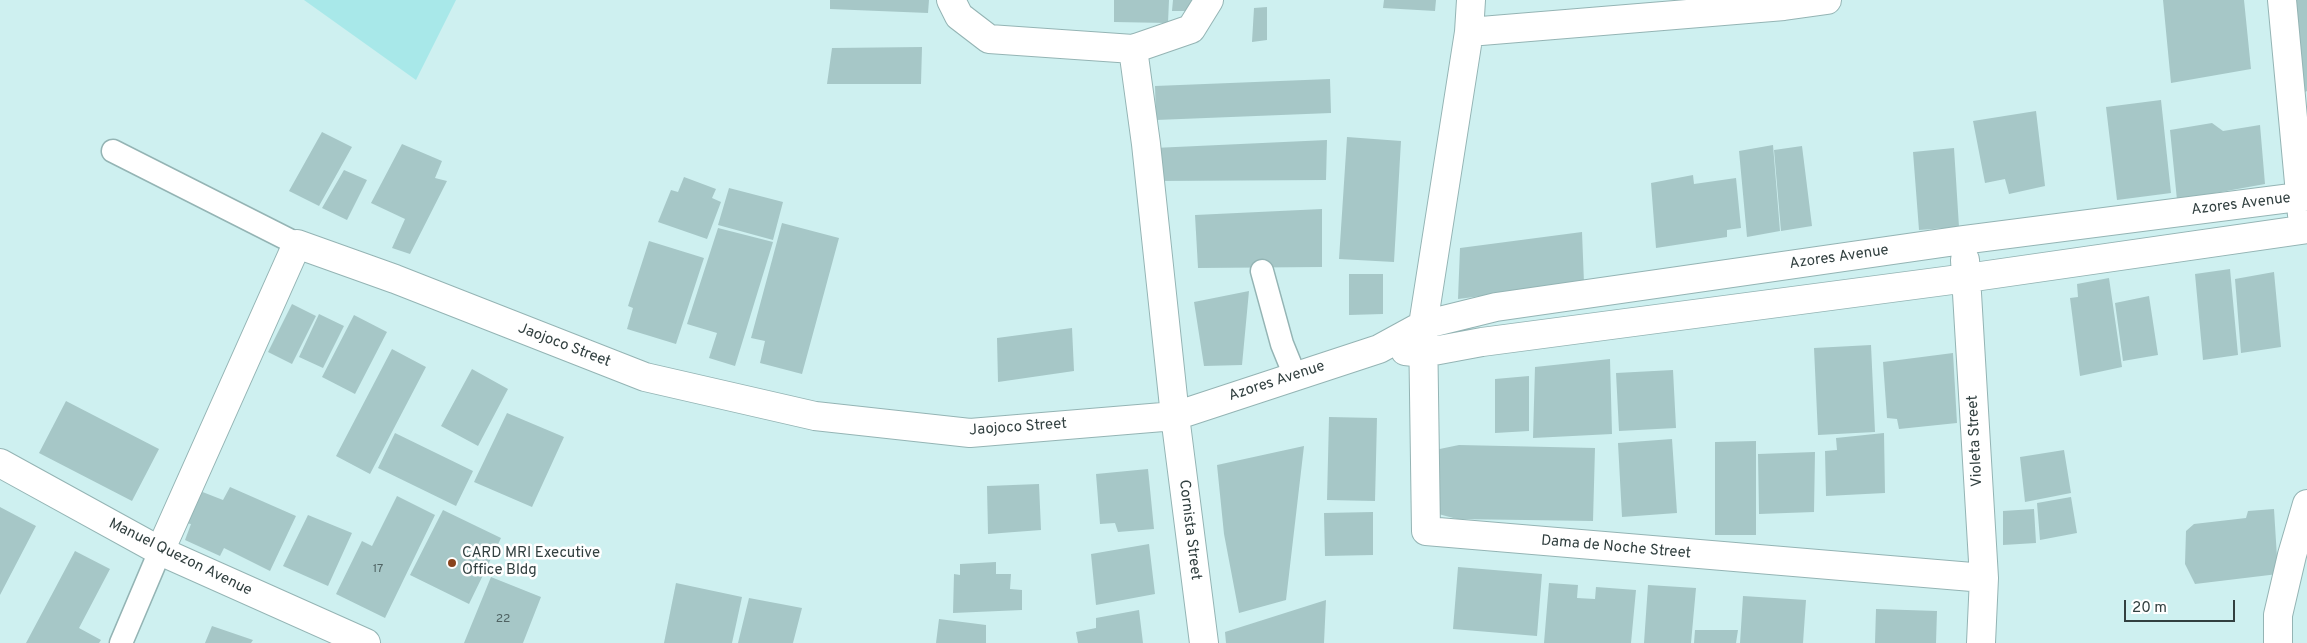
<!DOCTYPE html>
<html>
<head>
<meta charset="utf-8">
<style>
	body { margin:0 }
	#map { position:relative; width:2307px; height:643px; overflow:hidden; background:#cef0f0; font-family:Overpass,sans-serif }
	canvas { display:block }
	.scale { position:absolute; left:2124px; top:600px; width:111px; height:22px; box-sizing:border-box; border:2px solid #324040; border-top:0; padding-left:6px; font-size:15px; line-height:18px; white-space:nowrap; color:#324040; -webkit-text-stroke:4px #fff; paint-order:stroke }
</style>
</head>
<body>
<div id="map">
<canvas width="2307" height="643"></canvas>
<div class="scale">20 m</div>
</div>
<script>
const ctx = document.querySelector('canvas').getContext('2d');
ctx.lineJoin = 'round';
function fillPath(path, color) { ctx.fillStyle = color; ctx.fill(path, 'evenodd'); }
const shape = rows => new Path2D(rows.map(r => 'M' + r).join(''));
function trace(path, color, width, dash) { ctx.strokeStyle = color; ctx.lineWidth = width; ctx.lineCap = dash ? 'butt' : 'round'; ctx.setLineDash(dash || []); ctx.stroke(path); }
function write(font, color, halo, rows, align = 'center') {
  ctx.font = font + ' Overpass,sans-serif'; ctx.lineWidth = 5; ctx.setLineDash([]); ctx.textBaseline = 'middle'; ctx.strokeStyle = halo; ctx.fillStyle = color; for (const [text, x, y, turn = 0] of rows) {
    ctx.save(); ctx.translate(x, y); ctx.rotate((+turn || 0) * Math.PI / 180); ctx.textAlign = isNaN(turn) ? turn : align; if (halo) ctx.strokeText(text, 0, 0); ctx.fillText(text, 0, 0); ctx.restore();
  }
}
fillPath(shape([
	[304,0,456,0,416,80]
]), '#a8e8e9');
fillPath(shape([
	[830,0,929,0,928,13,830,9],
	[1114,0,1169,0,1168,23,1114,22],
	[1173,0,1199,0,1198,11,1172,11],
	[1384,0,1436,0,1435,11,1383,8],
	[2163,0,2244,0,2251,69,2171,83],
	[2291,0,2307,0,2307,91,2305,92],
	[1267,7,1267,40,1252,42,1254,8],
	[922,47,921,84,827,84,832,48],
	[1330,79,1331,113,1156,120,1155,86],
	[2161,100,2171,193,2117,200,2106,107],
	[2036,111,2045,186,2009,194,2005,179,1985,183,1973,121],
	[2212,123,2223,131,2260,125,2265,184,2177,200,2170,130],
	[322,132,352,147,319,206,289,191],
	[1347,137,1401,141,1394,262,1339,259],
	[1327,140,1326,180,1156,181,1154,148],
	[402,144,442,161,435,178,447,181,410,254,392,248,405,219,371,203],
	[1773,145,1780,231,1747,237,1739,151],
	[1802,146,1812,226,1781,231,1774,150],
	[1954,148,1959,227,1919,230,1913,152],
	[344,170,367,180,347,220,322,208],
	[1693,175,1694,184,1736,178,1741,228,1727,230,1727,237,1656,248,1651,183],
	[684,177,716,189,712,198,721,202,707,239,658,222,671,190,678,192],
	[729,188,783,202,773,240,718,225],
	[1322,209,1322,267,1198,268,1195,215],
	[782,223,839,238,802,374,760,363,765,341,751,338],
	[718,228,773,242,735,366,709,358,717,333,687,324],
	[1582,232,1584,283,1458,299,1460,248],
	[649,241,704,258,676,344,627,329,633,308,628,306],
	[2230,269,2238,355,2203,360,2195,274],
	[2274,272,2281,347,2241,353,2235,279],
	[1349,274,1383,274,1383,314,1349,315],
	[2109,278,2122,367,2080,376,2070,298,2078,297,2077,284],
	[1249,291,1242,365,1204,366,1194,302],
	[2149,296,2158,355,2123,361,2115,303],
	[292,304,316,316,292,364,268,352],
	[319,314,344,326,323,368,299,357],
	[354,315,387,332,355,394,322,377],
	[1072,328,1074,371,998,382,997,338],
	[1871,345,1875,432,1818,435,1814,348],
	[392,349,426,367,370,474,336,456],
	[1953,353,1957,423,1899,429,1897,419,1887,418,1883,362],
	[1610,359,1612,434,1533,438,1535,367],
	[472,369,508,389,478,446,441,426],
	[1673,370,1676,428,1619,431,1616,373],
	[1529,376,1529,431,1495,433,1495,379],
	[66,401,159,449,132,501,39,453],
	[507,413,564,437,532,507,474,482],
	[1329,417,1377,418,1375,501,1327,500],
	[395,433,473,471,456,506,378,468],
	[1884,433,1885,493,1826,496,1825,451,1837,450,1836,438],
	[1672,439,1677,513,1622,517,1618,443],
	[1756,441,1756,535,1715,535,1715,442],
	[1459,445,1595,448,1593,521,1457,519,1431,512,1425,452],
	[1304,446,1286,600,1239,613,1224,534,1217,465],
	[2064,450,2071,493,2025,502,2020,457],
	[1815,452,1814,512,1759,514,1758,454],
	[1148,469,1154,529,1118,532,1115,523,1100,524,1096,474],
	[1039,484,1041,530,988,534,987,486],
	[230,487,296,516,270,571,224,548,220,556,185,540,191,524,185,523,200,491,223,500],
	[397,496,435,515,385,618,336,594,362,541,372,546],
	[2071,497,2077,533,2040,540,2037,503],
	[0,507,36,526,0,595],
	[2034,509,2036,543,2003,545,2003,511],
	[2274,509,2278,574,2195,584,2185,564,2186,531,2194,524,2246,518,2248,511],
	[443,510,501,538,469,604,410,575],
	[1373,512,1373,555,1325,556,1324,513],
	[308,515,352,533,328,586,283,566],
	[1149,544,1155,594,1096,605,1091,554],
	[75,551,110,569,79,628,101,640,99,643,26,643],
	[996,562,996,574,1011,574,1010,589,1022,590,1022,610,953,613,954,574,960,575,960,564],
	[1458,567,1542,574,1537,636,1453,629],
	[491,577,541,597,523,643,464,643],
	[676,583,742,597,732,643,664,643],
	[1549,583,1578,585,1577,598,1595,599,1596,587,1636,590,1631,643,1544,643],
	[1648,585,1696,588,1691,643,1644,643],
	[1743,596,1806,600,1803,643,1740,643],
	[749,598,802,608,793,643,738,643],
	[1326,600,1324,643,1226,643,1225,632],
	[1876,609,1937,611,1936,643,1875,643],
	[1139,610,1143,643,1078,643,1076,632,1096,628,1096,618],
	[939,619,986,625,986,643,936,643],
	[212,626,253,640,251,643,205,643],
	[1695,630,1738,630,1736,643,1694,643]
]), '#a6c7c7');
const lane = shape([
	[113,151,297,244],
	[1262,271,1282,344,1295,376],
	[121,643,160,551]
]);
const street = shape([
	[951,0,959,16,989,39,1133,49,1191,29,1209,0],
	[1471,0,1469,32,1423,325,1426,531,1984,578],
	[2282,0,2302,215],
	[1469,32,1784,6,1827,0],
	[1133,49,1146,144,1175,416,1204,643],
	[1965,260,1984,578,1981,643],
	[1405,351,1423,353,1482,342,1967,278,2307,229],
	[160,551,297,244,395,279,645,377,815,416,970,433,1175,416,1379,349,1423,325,1496,307,1963,240,2307,196],
	[2278,643,2278,615,2292,555,2307,504]
]);
const secondary = shape([
	[0,463,160,551,366,643]
]);
trace(lane, '#94b4b4', 25);
trace(street, '#94b4b4', 30);
trace(secondary, '#94b4b4', 30);
trace(lane, '#fff', 22);
trace(street, '#fff', 28);
trace(secondary, '#fff', 28);
for (const [x, y, r, color] of [
	[452,563,5,"#89431d"]
]) { const dot = new Path2D(); dot.arc(x, y, r, 0, 2 * Math.PI); ctx.fillStyle = color; ctx.fill(dot); trace(dot, '#fff', 2); }
write('12px', '#4f6262', null, [
	["17",378,570],
	["22",503,620]
]);
write('15px', '#324040', '#fff', [
	["Azores Avenue",2241,205,-7],
	["Azores Avenue",1839,258,-8],
	["Jaojoco Street",564,346,21],
	["Azores Avenue",1277,382,-18],
	["Jaojoco Street",1018,428,-4],
	["Violeta Street",1976,441,-93],
	["Cornista Street",1189,530,83],
	["Dama de Noche Street",1616,548,5],
	["Manuel Quezon Avenue",180,558,26]
]);
write('15px', '#324040', '#fff', [
	["CARD MRI Executive",462,554],
	["Office Bldg",462,571]
], 'left');
</script>
</body>
</html>
